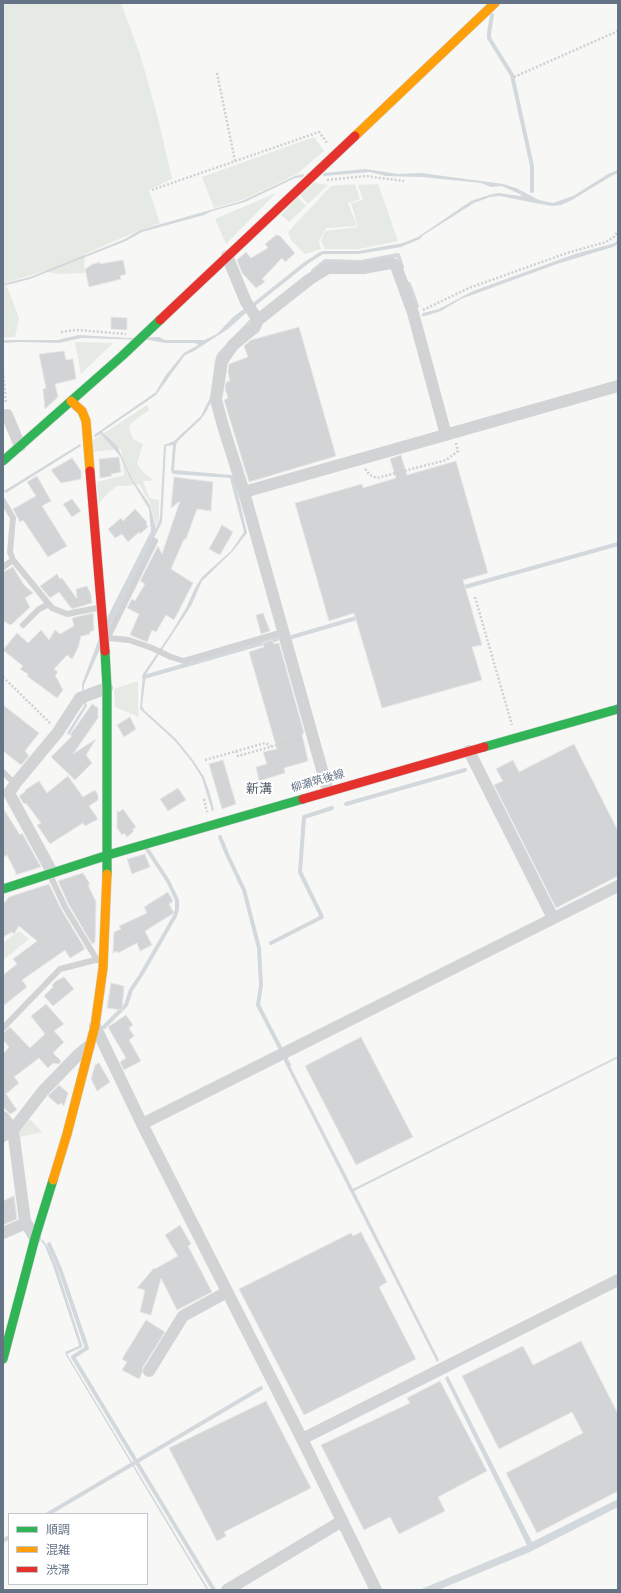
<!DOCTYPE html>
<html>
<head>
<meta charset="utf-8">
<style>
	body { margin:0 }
	#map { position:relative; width:621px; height:1593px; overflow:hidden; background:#f7f7f6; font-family:Overpass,"Noto Sans JP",sans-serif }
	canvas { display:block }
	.frame { position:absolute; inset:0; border:4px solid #657387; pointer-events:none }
	.legend { position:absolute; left:8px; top:1513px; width:140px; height:72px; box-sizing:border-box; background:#fff; border:1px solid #c1c7cf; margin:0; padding:5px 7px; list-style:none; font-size:12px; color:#657387 }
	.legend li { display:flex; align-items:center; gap:8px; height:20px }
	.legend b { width:20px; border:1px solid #c1c7cf }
</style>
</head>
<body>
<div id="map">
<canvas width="621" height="1593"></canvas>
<div class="frame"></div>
<ul class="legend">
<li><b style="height:5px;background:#30b455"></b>順調</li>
<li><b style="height:5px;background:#ff9f0a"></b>混雑</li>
<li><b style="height:5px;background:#e5322d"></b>渋滞</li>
</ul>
</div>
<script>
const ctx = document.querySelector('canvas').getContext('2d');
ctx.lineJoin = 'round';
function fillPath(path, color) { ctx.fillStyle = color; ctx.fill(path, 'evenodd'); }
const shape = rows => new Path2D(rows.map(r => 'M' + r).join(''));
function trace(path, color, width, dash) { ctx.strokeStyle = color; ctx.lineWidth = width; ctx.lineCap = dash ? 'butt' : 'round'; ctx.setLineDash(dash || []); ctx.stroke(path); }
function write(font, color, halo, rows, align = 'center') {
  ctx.font = font + ' Overpass,"Noto Sans JP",sans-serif'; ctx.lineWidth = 4; ctx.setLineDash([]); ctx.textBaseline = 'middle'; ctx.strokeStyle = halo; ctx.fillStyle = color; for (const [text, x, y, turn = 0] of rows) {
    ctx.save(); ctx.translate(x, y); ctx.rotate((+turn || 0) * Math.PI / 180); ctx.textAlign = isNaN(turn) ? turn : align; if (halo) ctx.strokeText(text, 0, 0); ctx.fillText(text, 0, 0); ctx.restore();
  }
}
fillPath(shape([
	[3,3,121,3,140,54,158,118,172,179,149,190,160,223,140,230,85,254,84,273,58,274,44,271,3,284],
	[314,137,324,151,297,174,242,200,214,208,202,177],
	[314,183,328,185,308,204,300,195],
	[355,184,360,199,348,203,357,226,326,228,319,241,321,249,305,254,291,240,288,232,331,186],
	[378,184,398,241,359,249,325,249,321,241,325,231,358,227,351,203,363,200,358,185],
	[276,193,226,244,215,219],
	[298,197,306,206,289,222,281,215],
	[7,286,19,318,15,337,3,338,3,287],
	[75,342,113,343,81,374],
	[147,405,149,410,130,424,129,429,133,439,143,444,137,464,146,475,153,480,149,481,143,481,149,498,159,500,159,518,156,527,150,503,139,484,127,486,117,486,107,494,99,503,97,482,124,475,121,449,92,452,92,441],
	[138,681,138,706,139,717,115,707,114,689],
	[19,931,29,939,3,960,3,943],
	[30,1119,42,1132,20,1137,20,1130]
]), '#e6eae4');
fillPath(shape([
	[365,169,398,174,421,173,503,184,516,188,539,200,553,203,573,196,608,174,618,170,618,173,613,175,572,200,561,205,552,206,535,203,500,196,490,197,474,203,422,236,420,239,401,247,359,254,323,254,309,263,255,306,253,303,303,263,320,252,323,251,358,251,403,243,418,237,471,201,489,195,498,193,520,196,522,195,502,186,491,187,481,183,422,177,386,176,370,172,323,176,324,173],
	[304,174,303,177,295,178,245,202,212,211,204,215,142,232,126,241,30,279,3,286,3,284,30,277,125,239,140,230,242,201,295,176],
	[618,239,618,244,613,247,557,264,461,299,441,311,425,316,421,316,423,313,439,309,473,291,575,254,615,243],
	[244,309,246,313,228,329,194,351,185,355,156,395,102,432,117,446,132,479,150,505,156,529,160,518,164,445,174,441,201,416,210,398,215,361,217,354,251,318,253,320,223,351,213,398,206,412,201,419,178,441,176,445,174,470,232,475,234,477,247,533,232,552,202,581,191,606,146,674,142,706,144,710,176,739,193,760,204,777,210,794,214,810,212,811,202,778,192,762,175,741,140,709,143,674,173,630,186,608,195,588,202,577,231,551,244,532,230,478,173,474,171,471,173,445,166,446,162,522,111,624,84,685,84,693,87,706,69,735,67,733,84,706,82,684,106,620,151,531,149,509,130,478,120,456,101,434,95,437,94,435,156,392,165,376,184,353,198,345,196,343,165,343,149,340,81,338,59,343,20,342,3,343,3,340,57,340,79,335,128,338,159,337,165,340,204,340,217,334,234,316],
	[80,444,81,446,6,493,4,491],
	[618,1056,618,1058,354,1191,439,1360,437,1362,284,1061,287,1060,353,1189],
	[43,1240,48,1247,57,1268,82,1345,82,1347,67,1354,209,1590,207,1590,66,1355,65,1352,79,1346,79,1344,53,1266,45,1246,41,1241],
	[448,1376,532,1542,618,1499,618,1507,530,1552,438,1590,419,1590,527,1545,445,1378]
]), '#d2d8db');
trace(shape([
	[492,15,489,33,489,38,512,75,532,166,532,191],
	[313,271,325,261,361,262,398,255,402,267],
	[409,284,417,306],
	[461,588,618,544],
	[292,637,360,617],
	[144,677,277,639],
	[346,804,465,770],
	[220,837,227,854,244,890,259,948,261,985,258,1005,289,1065],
	[271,943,322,917,300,872,304,817,332,808],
	[104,1027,126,1005,131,990,141,975,175,916,177,909,177,900,168,881,147,849],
	[49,1244,60,1269,87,1348,73,1357,214,1590],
	[48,1514,261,1388],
	[3,1541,9,1537]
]), '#d2d8db', 4);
const building = shape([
	[276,235,280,236,295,253,285,262,282,258,262,279,265,282,256,288,242,273,237,260,246,252,251,258,268,248,265,244,276,235],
	[123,260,126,274,120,276,121,279,89,287,85,269,93,264,100,262,100,264,123,260],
	[111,317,127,318,127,330,111,329,111,317],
	[299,327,336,456,249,482,224,400,228,398,225,389,226,382,230,381,228,373,229,364,248,357,244,346,251,340,299,327],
	[64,351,66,360,73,359,76,379,55,384,58,397,45,409,43,389,46,388,39,354,64,351],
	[401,455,407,475,456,461,488,573,463,580,482,645,472,647,482,680,382,708,354,613,329,621,295,503,362,484,363,488,396,478,390,459,401,455],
	[119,457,121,472,111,474,112,476,100,478,99,459,119,457],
	[72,458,81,471,81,479,61,483,51,470,72,458],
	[37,476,51,501,42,506,67,546,48,557,23,520,20,522,13,509,36,496,27,482,37,476],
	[174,477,213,482,211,511,197,509,186,539,184,539,171,569,193,583,174,620,166,615,156,632,152,630,147,642,130,635,139,614,127,608,132,599,135,601,145,584,140,581,158,546,162,554,180,501,171,508,174,477],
	[72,499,81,511,72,517,63,504,72,499],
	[135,509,147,522,146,524,148,527,140,534,139,532,128,542,122,534,115,538,108,529,121,518,123,521,135,509],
	[222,525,233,532,220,555,209,549,222,525],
	[13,567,24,585,33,593,25,598,30,607,11,625,3,621,3,572,13,567],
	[57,574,60,579,62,578,77,599,76,589,87,586,91,595,92,603,72,609,59,592,50,598,40,586,57,574],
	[93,613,94,630,90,632,90,634,81,636,78,648,72,659,67,655,54,669,58,672,55,675,63,690,57,698,27,676,28,674,20,669,23,666,3,650,17,633,28,643,41,630,49,640,55,630,60,634,74,626,72,618,93,613],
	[263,613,270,631,261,634,256,615,263,613],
	[272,640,274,644,279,643,304,733,302,734,308,761,284,768,285,773,259,781,256,767,267,764,263,752,277,749,249,652,264,647,263,643,272,640],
	[92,704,98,708,98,718,73,754,96,739,86,755,92,763,75,780,51,757,72,736,70,735,92,704],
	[3,705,39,733,25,751,29,756,21,765,3,751,3,705],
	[130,717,136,729,124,737,117,725,130,717],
	[574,744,618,831,618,876,556,908,494,785,503,781,496,769,513,760,519,772,574,744],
	[223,760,236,804,222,809,209,764,223,760],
	[68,776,83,797,95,790,98,795,98,800,89,806,98,819,85,826,83,823,50,844,37,825,41,823,26,803,24,804,19,796,25,792,25,790,39,781,47,793,68,776],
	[178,788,186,800,168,811,160,799,178,788],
	[3,808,20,835,22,833,41,867,15,875,16,873,7,855,3,858,3,808],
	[123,809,136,827,133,829,134,831,127,837,124,833,122,835,117,828,117,810,119,812,123,809],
	[145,854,150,867,132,874,127,859,145,854],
	[83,873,90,884,88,885,96,902,95,942,92,944,69,905,58,881,83,873],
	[49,884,61,909,85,949,70,958,65,950,22,980,27,987,3,1006,3,975,17,964,13,959,37,941,19,926,14,934,12,932,3,937,3,904,9,897,49,884],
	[168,892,173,901,169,904,174,913,145,931,152,945,140,951,137,943,118,953,117,951,113,953,114,932,121,929,119,926,147,913,144,907,168,892],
	[64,977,74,989,53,1006,44,996,53,987,52,985,56,981,64,977],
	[111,983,124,986,122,1010,107,1008,111,983],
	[46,1004,64,1024,54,1031,64,1042,53,1053,61,1061,59,1064,53,1063,48,1068,39,1058,14,1077,19,1083,6,1094,17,1110,10,1114,3,1107,3,1054,9,1047,3,1040,4,1032,10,1027,30,1048,45,1034,31,1016,46,1004],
	[126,1015,133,1025,129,1028,134,1036,129,1040,141,1061,124,1070,120,1062,126,1058,108,1027,126,1015],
	[361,1037,413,1137,356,1165,305,1066,361,1037],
	[99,1063,110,1082,97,1091,91,1079,95,1065,99,1063],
	[59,1085,68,1093,64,1106,61,1103,58,1105,48,1096,59,1085],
	[14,1196,17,1219,3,1225,3,1201,14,1196],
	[180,1225,191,1244,188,1246,212,1292,177,1310,161,1278,151,1315,140,1312,145,1290,137,1288,154,1268,155,1269,178,1256,165,1235,180,1225],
	[361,1232,387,1282,379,1287,416,1359,304,1415,239,1289,351,1233,353,1236,361,1232],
	[146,1320,165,1332,143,1367,142,1373,139,1379,122,1370,127,1362,122,1359,146,1320],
	[581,1341,618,1414,618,1491,537,1533,506,1473,583,1433,572,1412,499,1449,462,1376,523,1346,533,1365,581,1341],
	[440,1381,487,1471,438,1497,445,1511,399,1534,390,1517,364,1530,321,1445,410,1403,407,1398,440,1381],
	[266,1401,311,1488,224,1532,226,1536,217,1541,169,1448,266,1401]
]);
fillPath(building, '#d3d4d6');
trace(building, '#e6e6e6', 1);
const fast = shape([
	[3,461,122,356,160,320],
	[105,651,107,688,107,874],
	[484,747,618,709],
	[3,889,108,855,303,799],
	[3,1359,35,1238,53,1180]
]);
const slow = shape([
	[355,136,495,3],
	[71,401,82,411,86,421,90,471],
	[53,1180,67,1134,95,1026,103,968,107,874]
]);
const jam = shape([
	[160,320,355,136],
	[90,471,105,651],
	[303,799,484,747]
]);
trace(fast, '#d3d5d6', 10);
trace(slow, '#d3d5d6', 10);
trace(jam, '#d3d5d6', 10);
trace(shape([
	[217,73,235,161],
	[514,77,618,31],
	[327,180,366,176,404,181],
	[152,190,319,132,328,144],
	[423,310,469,288,567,253,606,242,614,237,618,231],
	[61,332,77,330,126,334],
	[3,372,6,404],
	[365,469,370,475,377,478,446,460,458,451,456,443],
	[475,597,512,725],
	[3,677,50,723],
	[236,751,238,756,302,738],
	[205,760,265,743,271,746],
	[204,799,207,812]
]), '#cfd0d1', 2.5, [2, 2]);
trace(shape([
	[3,501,13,518,10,552,13,560,52,608,67,614,102,607],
	[3,567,13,560],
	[23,625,39,609,49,604],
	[108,637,155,541],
	[108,638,129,640,152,648,171,657,184,661,283,632],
	[3,772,15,784],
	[50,875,65,907,97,960],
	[3,1028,60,969,103,958]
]), '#d2d3d4', 6);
trace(shape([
	[227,256,246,302,258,320],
	[3,416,7,415,20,446],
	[244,492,618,386],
	[469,751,553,918],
	[328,791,244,492,223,426,216,400,222,361,233,345,255,327,258,320,310,279,328,268,363,268,391,263,396,266,413,313,446,435],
	[52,872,9,793,15,784,58,732,80,698,107,688],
	[95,1026,142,1124,302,1439,376,1590],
	[3,1117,13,1130,25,1221,35,1238],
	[142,1124,618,886],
	[3,1136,13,1130,43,1091,78,1055,89,1046],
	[3,1233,26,1223],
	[149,1371,183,1316,227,1292],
	[302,1439,618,1280],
	[227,1590,342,1521]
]), '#d2d3d4', 12);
trace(fast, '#30b455', 9);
trace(slow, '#ff9f0a', 9);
trace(jam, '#e5322d', 9);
write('11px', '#657387', '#fff', [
	["柳瀬筑後線",318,782,-16]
]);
write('13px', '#545e6c', '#fff', [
	["新溝",259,790]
]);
</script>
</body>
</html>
